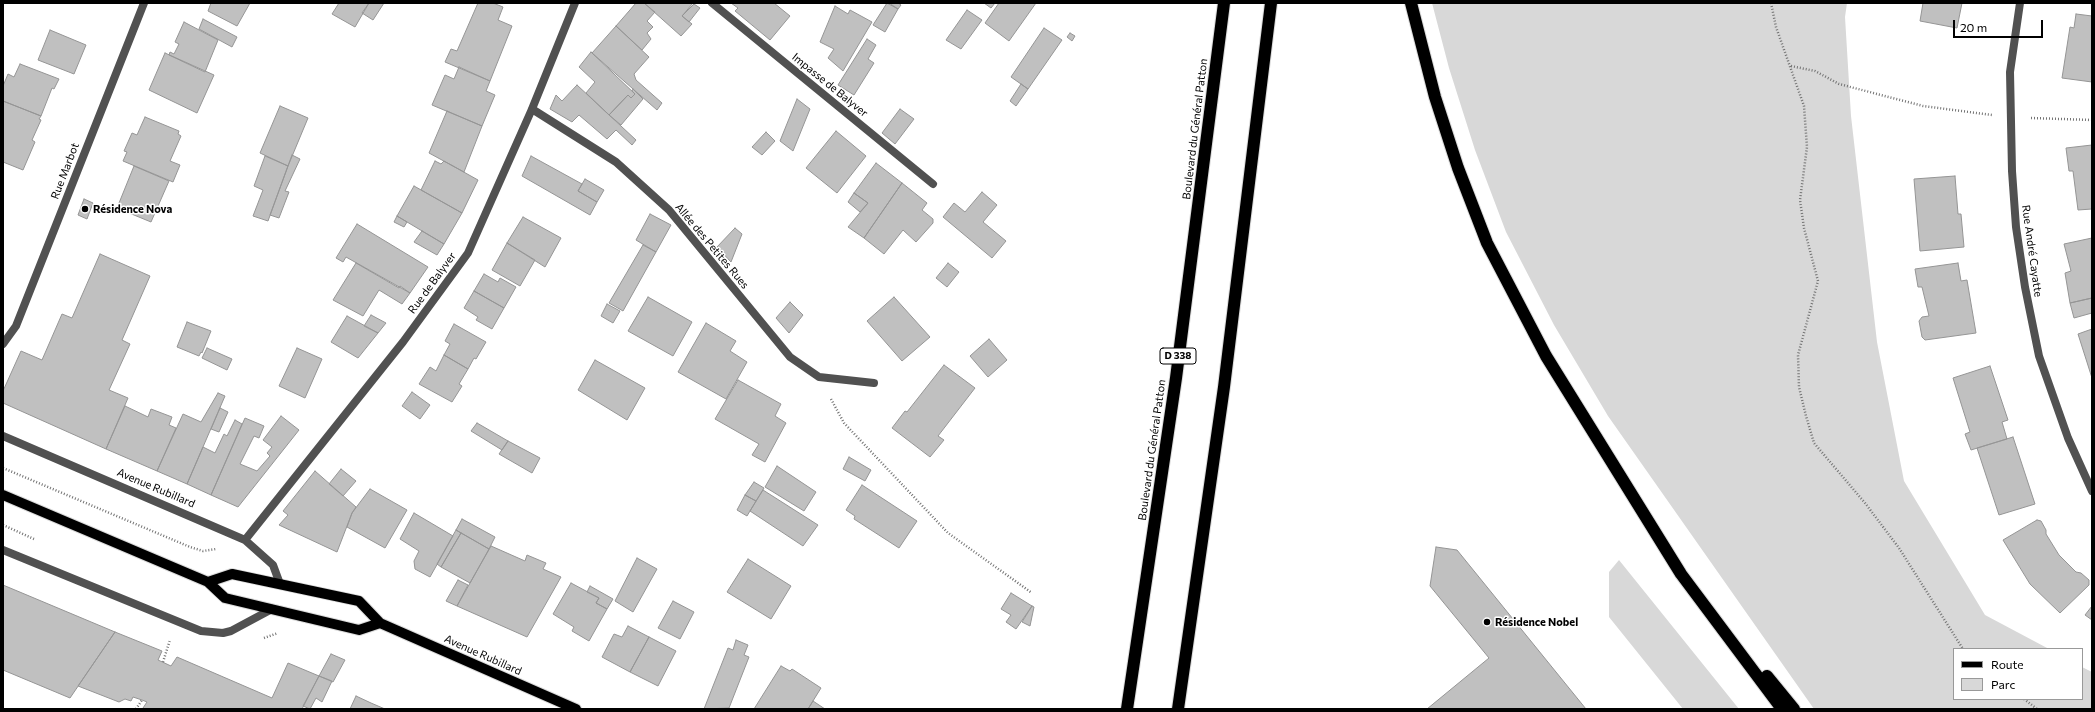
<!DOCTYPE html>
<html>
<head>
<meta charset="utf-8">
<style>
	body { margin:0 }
	#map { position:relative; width:2095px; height:712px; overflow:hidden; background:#fff; font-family:Commissioner,sans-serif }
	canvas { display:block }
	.frame { position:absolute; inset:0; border:4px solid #000; pointer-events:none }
	.legend { position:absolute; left:1953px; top:648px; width:130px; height:52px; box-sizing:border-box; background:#fff; border:1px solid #999; margin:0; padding:5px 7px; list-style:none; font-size:12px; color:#000 }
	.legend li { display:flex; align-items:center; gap:8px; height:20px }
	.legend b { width:20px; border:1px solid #999 }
	.scale { position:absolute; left:1953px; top:20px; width:90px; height:18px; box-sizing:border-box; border:2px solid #000; border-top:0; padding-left:5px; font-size:12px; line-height:14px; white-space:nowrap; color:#000; -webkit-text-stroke:3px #fff; paint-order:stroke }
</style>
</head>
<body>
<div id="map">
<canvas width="2095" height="712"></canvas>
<div class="frame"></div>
<ul class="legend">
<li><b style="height:5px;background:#000"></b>Route</li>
<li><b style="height:11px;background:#d8d8d8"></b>Parc</li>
</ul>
<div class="scale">20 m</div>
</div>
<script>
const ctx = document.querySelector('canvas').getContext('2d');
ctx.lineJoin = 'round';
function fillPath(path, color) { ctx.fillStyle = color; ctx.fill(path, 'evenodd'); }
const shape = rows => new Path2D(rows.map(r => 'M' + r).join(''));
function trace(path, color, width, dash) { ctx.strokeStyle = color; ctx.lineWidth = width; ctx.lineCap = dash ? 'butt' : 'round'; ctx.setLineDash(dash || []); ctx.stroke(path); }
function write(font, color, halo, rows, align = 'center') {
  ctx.font = font + ' Commissioner,sans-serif'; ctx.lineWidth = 3; ctx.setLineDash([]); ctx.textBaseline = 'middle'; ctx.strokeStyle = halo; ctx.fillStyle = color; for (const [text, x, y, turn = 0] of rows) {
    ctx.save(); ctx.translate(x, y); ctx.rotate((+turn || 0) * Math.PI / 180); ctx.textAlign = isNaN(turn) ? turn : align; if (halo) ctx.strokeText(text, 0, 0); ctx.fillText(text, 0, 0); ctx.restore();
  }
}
fillPath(shape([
	[1432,3,1847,3,1845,17,1851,116,1877,342,1904,481,1985,615,2049,649,1954,649,1954,699,2082,699,2082,667,2092,672,2092,709,1814,709,1608,416,1554,325,1506,232,1475,150,1449,68],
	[1619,560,1739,709,1683,709,1609,617,1609,572]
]), '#d8d8d8');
const building = shape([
	[211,3,250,3,237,26,208,11,211,3],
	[339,3,369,3,355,27,332,14,339,3],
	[369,3,384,3,373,20,362,13,369,3],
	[478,3,493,3,503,7,498,20,512,26,490,81,445,62,451,49,457,51,478,3],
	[636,3,644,3,655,12,647,21,653,27,647,33,651,39,642,50,616,26,636,3],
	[644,3,693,3,682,16,692,24,681,36,644,3],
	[731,3,774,3,790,16,770,40,735,11,738,8,731,3],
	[887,3,898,9,885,32,873,25,887,3],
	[889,3,898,3,901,5,898,9,889,3],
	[984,3,995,3,991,8,984,3],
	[999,3,1036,3,1009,41,985,23,999,3],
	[1923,3,1962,3,1957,28,1920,21,1923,3],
	[694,4,700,8,689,22,682,16,694,4],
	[835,6,848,14,850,10,872,22,843,71,828,58,834,49,820,42,835,6],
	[967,10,982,20,961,49,946,40,967,10],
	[2076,14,2092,16,2092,82,2062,78,2070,27,2074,28,2076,14],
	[203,19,237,37,232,47,199,29,203,19],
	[184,22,218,40,205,72,169,55,170,52,174,54,179,44,175,42,184,22],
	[616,26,649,57,634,74,636,80,662,103,657,110,592,53,616,26],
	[1044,28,1062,40,1028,89,1011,77,1044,28],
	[50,30,86,45,74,74,38,60,50,30],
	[1070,33,1075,36,1072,41,1067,37,1070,33],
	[867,39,876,45,868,59,874,63,854,95,838,85,867,39],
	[591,52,635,94,631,98,628,95,609,115,586,93,595,82,579,67,591,52],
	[165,53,214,75,197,113,149,90,165,53],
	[20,64,59,79,54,89,52,88,41,116,3,101,3,86,8,74,14,77,20,64],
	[459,67,490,81,486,91,495,95,482,126,432,105,445,75,454,79,459,67],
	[1021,84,1028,89,1016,106,1010,101,1021,84],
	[577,85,636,140,632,145,616,130,607,139,579,115,572,122,550,109,556,95,562,101,577,85],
	[633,89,643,99,621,125,609,115,628,95,631,98,635,94,632,91,633,89],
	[797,99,810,109,793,151,780,141,797,99],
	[3,101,41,116,39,119,41,120,32,140,35,142,23,170,3,162,3,101],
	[280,106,308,118,288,166,260,153,280,106],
	[900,109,914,119,895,144,882,133,900,109],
	[447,111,482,126,464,172,429,153,447,111],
	[145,117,179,131,178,134,181,136,170,161,180,165,173,182,123,161,127,152,124,151,132,133,137,135,145,117],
	[836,131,866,156,837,193,806,168,836,131],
	[766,132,775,141,762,155,752,147,766,132],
	[2092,145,2092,209,2078,210,2073,171,2069,171,2066,148,2092,145],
	[292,155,300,159,285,191,289,192,279,218,270,215,292,155],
	[265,156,288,166,268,221,253,216,263,190,254,186,265,156],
	[531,156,582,184,578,191,597,202,590,215,522,176,531,156],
	[435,161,441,164,444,161,478,180,462,213,421,190,435,161],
	[876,163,902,183,864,238,848,227,868,203,854,193,876,163],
	[134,166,169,181,151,222,117,208,134,166],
	[1955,176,1958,214,1961,214,1964,247,1920,251,1914,179,1955,176],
	[585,179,604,190,597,202,578,191,585,179],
	[902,183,927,203,922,210,933,219,933,223,916,242,903,230,884,254,864,238,902,183],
	[414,186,462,213,444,244,397,216,414,186],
	[982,192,997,205,983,222,1006,241,992,258,943,217,954,203,965,212,982,192],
	[854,193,868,203,860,212,848,202,854,193],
	[84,199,93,203,87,219,78,215,84,199],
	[650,214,671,225,656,252,636,240,650,214],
	[397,216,407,222,404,227,394,222,397,216],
	[523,217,561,238,545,267,507,243,523,217],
	[357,224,428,267,410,293,346,257,343,262,336,258,357,224],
	[735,228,742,234,731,262,717,247,735,228],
	[422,231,444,244,437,255,414,242,422,231],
	[2092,238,2092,298,2070,303,2065,273,2071,271,2064,244,2092,238],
	[507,243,535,260,520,286,492,270,507,243],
	[643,245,656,252,623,311,609,303,643,245],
	[100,254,150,276,122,340,130,344,109,390,128,398,106,449,3,403,3,391,21,351,42,360,62,314,72,318,100,254],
	[356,263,399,288,400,286,410,293,402,304,379,290,363,316,333,300,356,263],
	[948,263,959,272,947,287,936,278,948,263],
	[1958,263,1961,281,1967,280,1976,333,1925,340,1922,337,1919,321,1922,317,1929,316,1922,287,1918,287,1915,269,1958,263],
	[484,274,498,282,500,278,516,287,504,308,474,291,484,274],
	[474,291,504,308,492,329,476,320,478,317,464,308,474,291],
	[648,297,692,322,673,356,628,331,648,297],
	[894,297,930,337,902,361,867,321,894,297],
	[2092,298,2092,313,2074,318,2070,303,2092,298],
	[790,302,803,315,789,333,776,318,790,302],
	[607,304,620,311,613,323,601,316,607,304],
	[371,315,386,323,378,333,364,326,371,315],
	[347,316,378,333,358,358,331,342,347,316],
	[187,322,211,331,202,353,201,352,199,356,177,347,187,322],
	[706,323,736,341,730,351,747,362,726,399,678,372,706,323],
	[454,324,486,342,476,359,474,358,468,369,444,355,450,344,445,341,454,324],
	[2092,329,2092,378,2078,334,2092,329],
	[989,339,1007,360,988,377,970,356,989,339],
	[207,348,232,359,227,370,202,358,207,348],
	[297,348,322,359,305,398,279,386,297,348],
	[444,355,468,369,459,384,462,386,452,402,419,384,430,367,436,371,444,355],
	[595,360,645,388,627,420,578,390,595,360],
	[944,365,975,388,938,436,944,440,930,457,892,428,905,411,907,412,944,365],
	[1990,366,2008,420,2002,422,2007,439,1971,450,1965,434,1970,432,1953,378,1990,366],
	[738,380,781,404,775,416,786,423,765,462,752,455,759,444,715,419,738,380],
	[412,392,430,405,420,419,402,406,412,392],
	[218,393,225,396,187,484,157,471,183,414,201,422,218,393],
	[125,406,148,417,151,409,172,417,169,425,176,428,157,471,106,449,125,406],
	[220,408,228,412,219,432,211,429,220,408],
	[281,416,299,430,238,507,211,495,245,418,264,426,259,438,254,436,240,464,257,471,270,456,267,453,272,447,263,440,281,416],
	[235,420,242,424,211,495,187,484,203,447,215,453,224,434,227,436,235,420],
	[477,423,508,441,502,450,471,431,477,423],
	[2013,437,2035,504,1999,515,1977,448,2013,437],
	[508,441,540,458,532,473,499,454,508,441],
	[849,457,871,470,865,481,843,469,849,457],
	[777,466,816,492,804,511,765,487,777,466],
	[341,469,356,481,343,496,329,484,341,469],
	[315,471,356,507,352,513,337,552,279,525,288,515,283,511,315,471],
	[754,482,764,488,756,501,745,495,754,482],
	[862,485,917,521,899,548,854,519,855,516,846,510,862,485],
	[370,489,407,510,385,548,347,527,352,513,370,489],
	[763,490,818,525,803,546,750,511,763,490],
	[745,495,756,501,747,516,737,510,745,495],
	[414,513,453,536,430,577,415,569,414,561,419,551,400,539,414,513],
	[462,519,495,537,489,549,456,530,462,519],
	[2037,520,2041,521,2046,530,2046,534,2059,555,2076,572,2081,573,2089,580,2089,585,2060,613,2030,584,2003,540,2037,520],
	[456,530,461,533,441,567,437,564,456,530],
	[461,533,489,549,470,583,441,567,461,533],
	[491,546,525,561,527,555,546,563,543,569,561,577,527,637,457,606,491,546],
	[1436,547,1457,550,1586,709,1427,709,1489,658,1430,586,1436,547],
	[637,558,657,569,633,612,615,601,637,558],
	[748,559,791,586,771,619,727,592,748,559],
	[458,580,468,585,457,606,446,601,458,580],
	[571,583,599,598,596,603,607,609,589,641,572,631,574,627,553,614,571,583],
	[3,585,115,632,70,698,3,670,3,585],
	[590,586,613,599,607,609,596,603,599,598,587,592,590,586],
	[1011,593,1032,606,1016,629,1006,622,1011,615,1001,609,1011,593],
	[673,601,694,612,680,639,658,628,673,601],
	[1032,606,1034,607,1030,626,1022,622,1032,606],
	[2092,606,2092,620,2085,615,2092,606],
	[628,626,649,637,630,672,602,657,614,634,622,637,628,626],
	[115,632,162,651,158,660,171,666,177,657,272,698,288,663,319,676,302,709,146,709,143,708,147,702,142,700,133,697,131,701,125,699,119,702,78,686,115,632],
	[649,637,676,651,658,686,630,672,649,637],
	[736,640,748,645,744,655,749,657,729,708,704,709,728,648,733,650,736,640],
	[331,654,345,660,333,682,319,676,331,654],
	[781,666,790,671,792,669,821,688,808,709,754,709,781,666],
	[319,676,332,681,322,702,316,698,310,709,303,706,319,676],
	[356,696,371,703,385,709,350,709,356,696],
	[813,701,825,709,808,709,813,701]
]);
fillPath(building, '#c0c0c0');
trace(building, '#959595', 1);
const primary = shape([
	[3,495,208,582,225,598,359,630,380,623],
	[208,582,232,574,359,601,380,623,576,709]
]);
const highway = shape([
	[1411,3,1435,97,1458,168,1487,243,1546,356,1681,574,1782,709],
	[1767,676,1794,709],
	[1127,709,1176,378,1224,3],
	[1178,709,1224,387,1271,3]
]);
trace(primary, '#dbdbdb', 12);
trace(highway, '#dbdbdb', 14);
trace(shape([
	[1771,3,1776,27,1804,106,1807,147,1800,200,1804,228,1818,281,1798,355,1799,387,1806,416,1814,443,1865,503,1899,548,1963,649],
	[1791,66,1815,71,1839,84,1923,106,1992,115],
	[2031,118,2092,120],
	[831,399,844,423,948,533,1032,593],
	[3,468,190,547,203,551,216,549],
	[3,525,34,539],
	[264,638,278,633],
	[163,662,170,640],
	[2024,699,2037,709],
	[136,709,142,700]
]), '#737373', 2.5, [1, 2]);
trace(shape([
	[712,3,933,184],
	[2020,3,2010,72,2012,171,2016,227,2025,287,2039,356,2068,438,2092,491],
	[532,109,616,162,669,210,790,357,819,377,874,383],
	[3,344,16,326,144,3],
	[3,436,245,540,273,565,280,584],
	[245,540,403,342,468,253,532,109,575,3],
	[3,550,201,631,223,633,231,631,272,609]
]), '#515151', 8);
trace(primary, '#000', 10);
trace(highway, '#000', 12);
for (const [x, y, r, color] of [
	[85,209,4,"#000"],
	[1487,622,4,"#000"]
]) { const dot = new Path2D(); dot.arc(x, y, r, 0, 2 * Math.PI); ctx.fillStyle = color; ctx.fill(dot); trace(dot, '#fff', 1.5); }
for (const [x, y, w] of [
	[1178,356,36]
]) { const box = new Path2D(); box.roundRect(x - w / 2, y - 8, w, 16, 3); ctx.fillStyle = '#fff'; ctx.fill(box); trace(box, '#000', 1); }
write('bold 10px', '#000', null, [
	["D 338",1178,356]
]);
write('11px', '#000', '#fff', [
	["Impasse de Balyver",830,85,39],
	["Boulevard du Général Patton",1195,129,-83],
	["Rue Marbot",65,171,-69],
	["Allée des Petites Rues",712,246,50],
	["Rue André Cayatte",2032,251,82],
	["Rue de Balyver",432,283,-54],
	["Boulevard du Général Patton",1152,450,-82],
	["Avenue Rubillard",156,488,23],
	["Avenue Rubillard",483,655,24]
]);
write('bold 11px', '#000', '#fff', [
	["Résidence Nova",93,209],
	["Résidence Nobel",1495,622]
], 'left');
</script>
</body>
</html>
